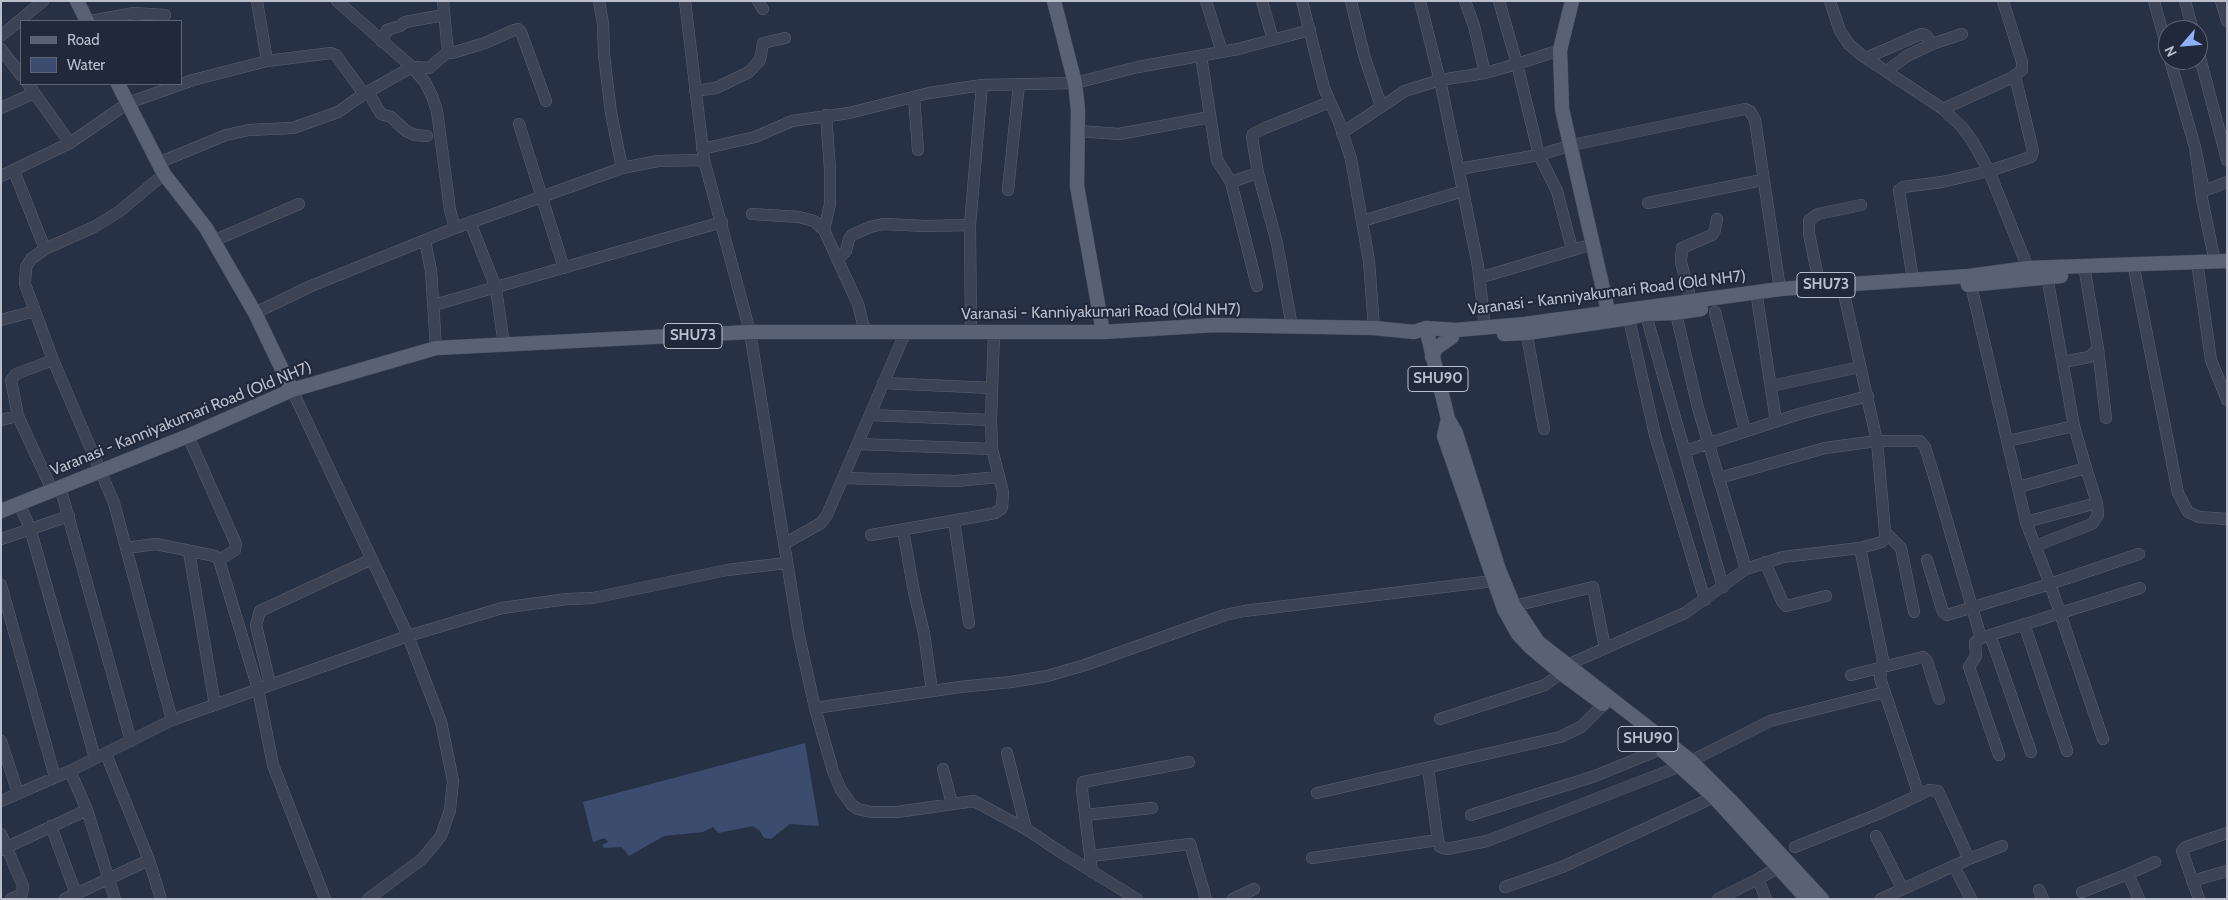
<!DOCTYPE html>
<html>
<head>
<meta charset="utf-8">
<style>
	body { margin:0 }
	#map { position:relative; width:2228px; height:900px; overflow:hidden; background:#273145; font-family:Cabin,sans-serif }
	canvas { display:block }
	.frame { position:absolute; inset:0; border:2px solid #b9bfcd; pointer-events:none }
	.legend { position:absolute; left:20px; top:20px; width:162px; height:65px; box-sizing:border-box; background:#20283a; border:1px solid #5d6475; margin:0; padding:6px 9px; list-style:none; font-size:15px; color:#b9bfcd }
	.legend li { display:flex; align-items:center; gap:10px; height:25px }
	.legend b { width:25px; border:1px solid #5d6475 }
	.north { position:absolute; left:2158px; top:20px; width:50px; height:50px; box-sizing:border-box; background:#20283a; border:1px solid #5d6475; border-radius:50%; rotate:243deg; font-size:14px; font-weight:700; line-height:20px; text-align:center; color:#b9bfcd }
	.north::after { content:''; display:block; margin:auto; width:18px; height:22px; background:#90b0fb; clip-path:polygon(50% 0,100% 100%,50% 72%,0 100%) }
</style>
</head>
<body>
<div id="map">
<canvas width="2228" height="900"></canvas>
<div class="frame"></div>
<ul class="legend">
<li><b style="height:6px;background:#596274"></b>Road</li>
<li><b style="height:14px;background:#3c4c6e"></b>Water</li>
</ul>
<div class="north">N</div>
</div>
<script>
const ctx = document.querySelector('canvas').getContext('2d');
ctx.lineJoin = 'round';
function fillPath(path, color) { ctx.fillStyle = color; ctx.fill(path, 'evenodd'); }
const shape = rows => new Path2D(rows.map(r => 'M' + r).join(''));
function trace(path, color, width, dash) { ctx.strokeStyle = color; ctx.lineWidth = width; ctx.lineCap = dash ? 'butt' : 'round'; ctx.setLineDash(dash || []); ctx.stroke(path); }
function write(font, color, halo, rows, align = 'center') {
  ctx.font = font + ' Cabin,sans-serif'; ctx.lineWidth = 4; ctx.setLineDash([]); ctx.textBaseline = 'middle'; ctx.strokeStyle = halo; ctx.fillStyle = color; for (const [text, x, y, turn = 0] of rows) {
    ctx.save(); ctx.translate(x, y); ctx.rotate((+turn || 0) * Math.PI / 180); ctx.textAlign = isNaN(turn) ? turn : align; if (halo) ctx.strokeText(text, 0, 0); ctx.fillText(text, 0, 0); ctx.restore();
  }
}
fillPath(shape([
	[805,743,819,826,790,824,771,839,764,838,760,831,753,826,718,833,713,827,703,832,664,836,629,856,622,847,604,848,602,845,608,842,605,838,593,842,583,802]
]), '#3c4c6e');
const minor = shape([
	[337,1,412,67,425,82,432,96,437,111,450,210,455,228],
	[443,1,447,43,448,48,452,53,485,43,514,30,518,29,521,32,546,101],
	[599,1,603,24,604,55,611,113,622,168],
	[685,1,704,160,750,332,799,636,815,708,833,771,841,790,852,805,858,809,871,812,897,812,974,801,1026,829,1062,853,1137,899],
	[758,1,763,9],
	[1206,1,1222,52],
	[1262,1,1273,40],
	[1302,1,1324,88,1339,122,1351,159,1369,261,1374,328],
	[1351,1,1364,55,1381,106],
	[1420,1,1441,85,1460,176,1478,266,1485,327],
	[1465,1,1474,26,1485,73],
	[1499,1,1517,64,1539,155,1557,191,1572,249],
	[1830,1,1840,31,1849,44,1860,54,1943,109,1962,127,1973,142,1989,171,2028,268],
	[2154,1,2168,52],
	[2185,1,2193,30],
	[2221,1,2227,21],
	[91,21,134,13,165,15],
	[1,36,43,1],
	[382,42,387,30,400,26,405,22,444,15],
	[1,49,21,75],
	[2198,50,2227,160],
	[1201,56,1217,160,1231,182,1257,286],
	[1866,58,1921,34,1926,35,1932,44],
	[2170,60,2195,147],
	[267,61,331,53,336,55,364,94],
	[1887,71,1907,56,1932,44,1962,34],
	[28,84,70,143],
	[695,91,716,88,749,72,760,60,763,43,785,38],
	[368,92,381,114,391,117,406,131,415,135,427,136],
	[914,97,918,150],
	[1,108,34,93],
	[1943,109,2011,78,2022,70,2022,62,2003,1],
	[519,124,564,268],
	[1078,131,1119,134,1210,117],
	[1342,133,1405,91,1440,80,1485,73,1517,64,1560,50],
	[702,149,755,137,792,121,849,113,929,93,982,85,1075,83,1138,67,1238,49,1310,30],
	[158,163,226,135,249,130,293,128,338,112,364,94,412,67,429,68,449,51],
	[1459,169,1539,155,1572,145,1745,109,1750,111,1755,120,1780,289],
	[14,171,45,249,31,259,26,267,25,284,53,360,114,503,172,720],
	[1,176,70,143,128,103,193,80,267,61,257,1],
	[1231,182,1258,173],
	[1008,190,1019,84],
	[1648,203,1762,180],
	[752,214,799,217,814,221,824,230,858,304,865,332],
	[1362,221,1463,191],
	[470,222,496,288,504,345],
	[824,230,830,204,830,169,826,115],
	[213,241,299,204],
	[425,241,431,270,436,348],
	[45,249,94,227,120,211,164,174],
	[838,259,846,251,849,239,852,235,870,227,883,224,926,226,970,225],
	[2197,262,2211,360,2227,400],
	[2215,262,2202,199,2195,147,2204,191,2227,182],
	[2133,263,2178,493,2188,512,2199,517,2227,519],
	[2046,271,2074,426],
	[1479,278,1593,244],
	[1913,280,1899,190,1903,187,1942,182,1989,171,2031,157,2033,151,2015,76],
	[1971,285,2026,522,2050,584,2103,739],
	[1820,286,1809,234,1809,220,1818,214,1861,205],
	[1756,291,1776,421],
	[1691,301,1681,262,1682,248,1712,235,1715,230,1717,219],
	[434,305,722,222],
	[1674,305,1698,408,1746,569],
	[1644,308,1723,587],
	[1627,310,1655,435,1705,600],
	[1715,312,1745,431],
	[255,313,311,286,455,228,622,168,658,161,704,160],
	[1,320,35,311],
	[1525,325,1544,429],
	[1292,327,1277,243,1258,173,1252,137,1253,134,1265,128,1330,102],
	[971,332,970,225,982,85],
	[2098,349,2106,418],
	[2063,362,2089,357,2098,349,2084,266],
	[883,383,992,388],
	[1771,386,1860,367],
	[292,390,408,636,441,722,453,781,450,810,441,836,422,859,368,899],
	[870,415,991,420],
	[1,420,18,416],
	[188,436,236,544,235,550,219,560],
	[2008,441,2074,426,2086,468,2019,487],
	[858,444,992,449],
	[1685,451,1799,414,1868,396],
	[843,478,956,481,998,477],
	[1719,478,1825,448,1877,441,1920,441,1925,447,1936,483,1981,638,2140,588],
	[60,487,131,741],
	[52,490,18,416,11,380,16,374,53,360],
	[19,504,30,528,95,758],
	[954,521,969,623],
	[2026,522,2097,503,2086,468],
	[903,530,914,592,924,633,932,691],
	[1885,532,1901,548,1914,612],
	[871,535,974,517,995,513,1002,508,1003,492,992,449,991,420,994,332],
	[1,539,69,516],
	[784,544,821,523,827,515,905,333],
	[2035,546,2092,524,2098,515,2097,503],
	[126,548,156,544,215,556,219,560,258,689,273,765,325,899],
	[1860,548,1883,660,1880,678,1919,795,1929,790,1938,791,1969,859,1881,899],
	[189,552,215,705],
	[1927,560,1943,612,1947,615,2050,584,2139,554],
	[1765,562,1782,601,1786,606,1826,596],
	[1,585,55,777],
	[1514,606,1593,587,1605,648],
	[2024,624,2067,751],
	[1990,635,2031,752],
	[1981,638,1975,642,1976,656,1969,667,1999,755],
	[1851,675,1923,657,1927,661,1939,699],
	[270,684,256,625,260,611,372,559],
	[815,708,960,687,1011,682,1047,676,1085,665,1225,615,1244,611,1493,581],
	[1440,719,1545,685,1561,673,1567,665,1685,613,1746,569,1783,557,1860,548,1882,542,1885,538,1885,532,1877,441,1842,285],
	[1,741,18,793],
	[1007,753,1026,829],
	[106,754,149,860,161,899],
	[1428,768,1438,840,1440,847,1447,849,1487,841,1681,766,1770,721,1885,692],
	[943,769,952,804],
	[70,771,87,810,115,899],
	[1317,793,1560,737,1581,727,1604,704],
	[1,801,70,771,172,720,408,636,502,608,567,599,593,598,727,570,786,563],
	[1085,815,1152,808],
	[1471,815,1595,776,1661,749],
	[51,826,76,894],
	[1,834,23,886,22,894,11,899],
	[1876,836,1902,888],
	[1795,847,1878,814,1919,795],
	[1,850,87,810],
	[1091,856,1190,844,1206,899],
	[1312,858,1438,840],
	[1969,859,2002,846],
	[1954,866,1971,899],
	[1092,872,1082,790,1083,782,1189,762],
	[2128,874,2155,862],
	[1758,879,1766,899],
	[2192,881,2227,871],
	[1505,887,1562,867,1714,797],
	[2039,890,2043,899],
	[2082,892,2128,874,2139,899],
	[65,899,149,860],
	[1233,899,1254,889],
	[1718,899,1758,879,1785,864],
	[2199,899,2182,851,2186,847,2227,833]
]);
const major = shape([
	[77,1,87,21],
	[1054,1,1075,83,1078,110,1077,186,1103,332],
	[1572,1,1560,50,1562,109,1608,311],
	[118,84,164,174,206,228,255,313,292,390],
	[1968,285,2061,276],
	[1426,328,1448,419,1456,433,1499,570,1514,606,1538,642,1691,761,1734,804,1822,899],
	[1504,334,1527,333,1629,318,1646,314,1675,313,1701,309],
	[1432,357,1436,348,1452,337],
	[1448,419,1444,436,1504,609,1518,634,1530,647,1561,673,1603,704],
	[1,511,188,436,292,390,436,348,750,332,1103,332,1216,325,1374,328,1414,332,1426,328,1456,330,1525,324,1780,289,1969,276,2028,268,2227,261],
	[1663,751,1714,797,1807,899]
]);
trace(minor, '#5a6171', 12);
trace(major, '#454c5d', 15);
trace(minor, '#3b4354', 11);
trace(major, '#596274', 14);
for (const [x, y, w] of [
	[1826,285,58],
	[693,336,58],
	[1438,379,60],
	[1648,739,60]
]) { const box = new Path2D(); box.roundRect(x - w / 2, y - 12.5, w, 25, 4); ctx.fillStyle = '#20283a'; ctx.fill(box); trace(box, '#b9bfcd', 1); }
write('bold 15px', '#b9bfcd', null, [
	["SHU73",1826,285],
	["SHU73",693,336],
	["SHU90",1438,379],
	["SHU90",1648,739]
]);
write('16px', '#b9bfcd', '#20283a', [
	["Varanasi - Kanniyakumari Road (Old NH7)",1607,293,-7],
	["Varanasi - Kanniyakumari Road (Old NH7)",1101,312,-1],
	["Varanasi - Kanniyakumari Road (Old NH7)",181,419,-22]
]);
</script>
</body>
</html>
